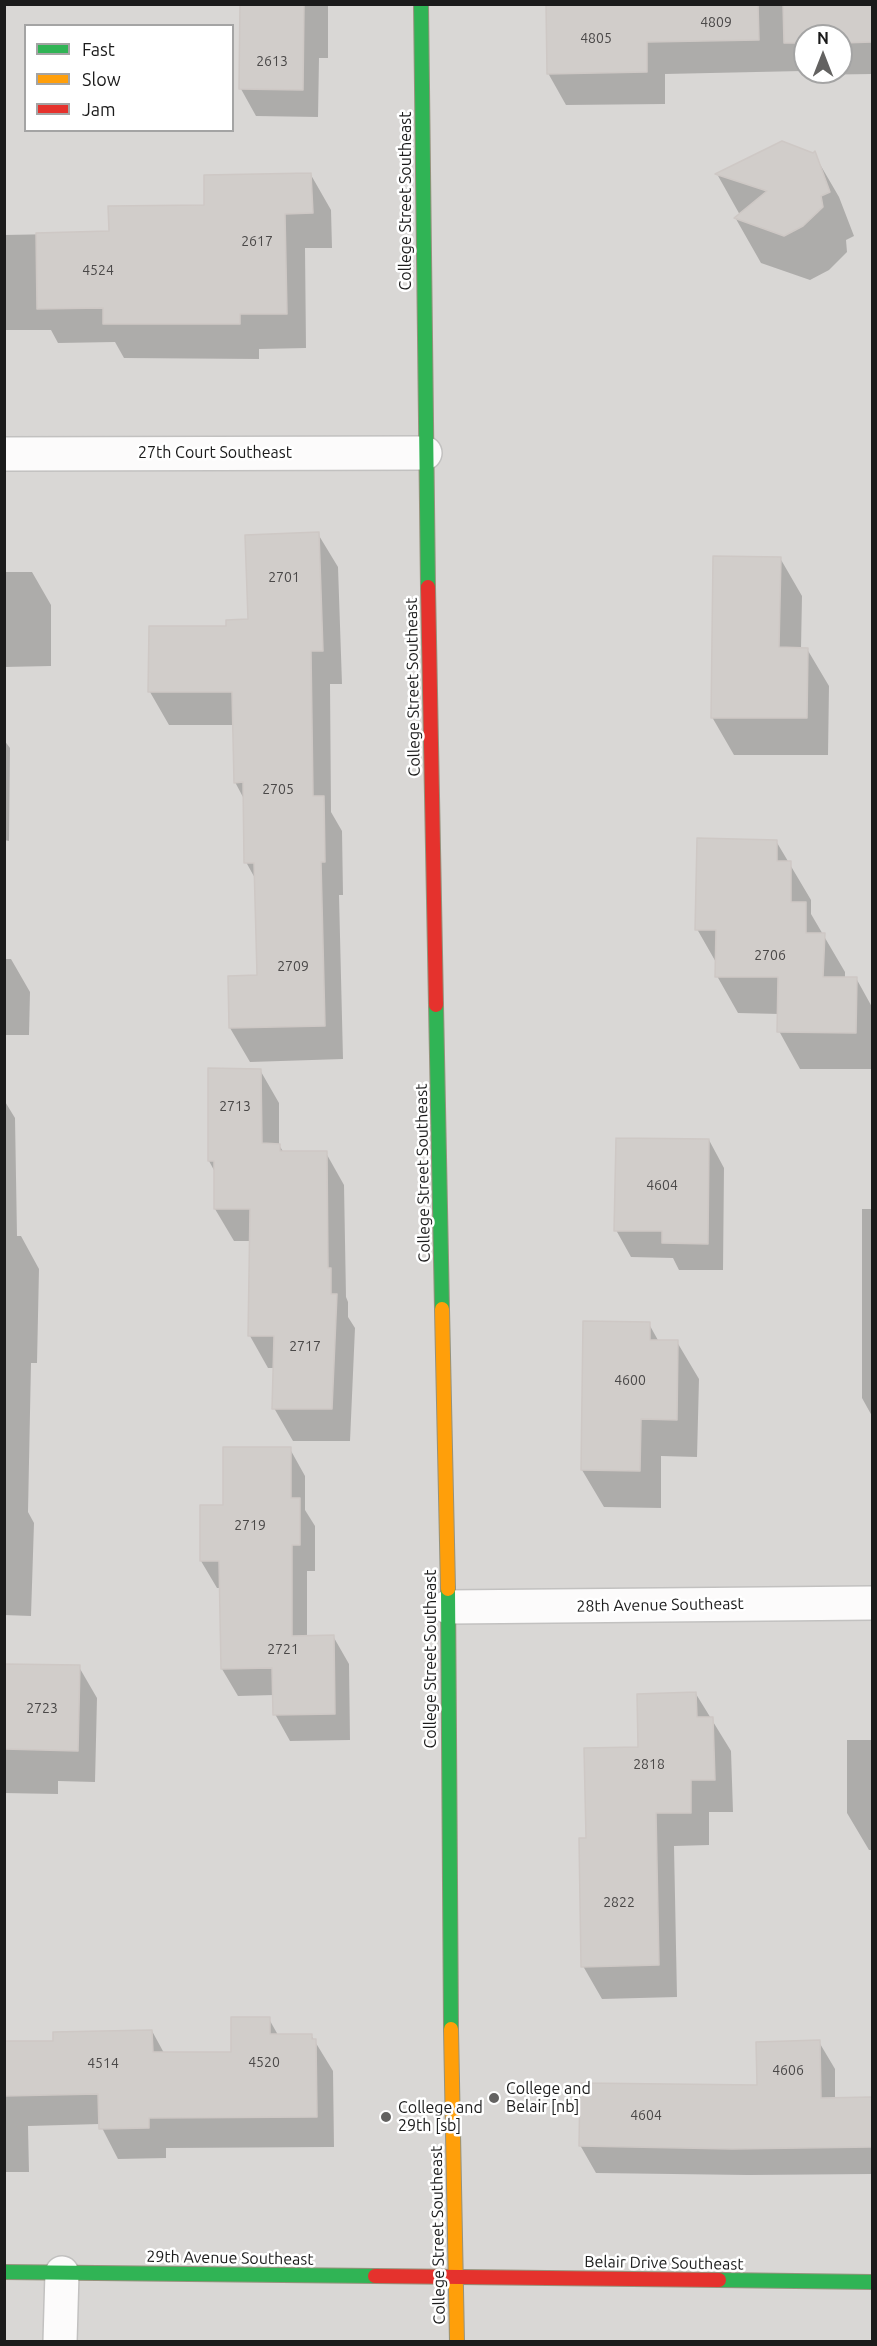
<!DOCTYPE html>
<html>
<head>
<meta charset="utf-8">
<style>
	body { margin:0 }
	#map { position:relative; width:877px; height:2346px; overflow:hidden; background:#eae7e4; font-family:Ubuntu,sans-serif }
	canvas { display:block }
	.frame { position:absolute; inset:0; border:6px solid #1b1b1b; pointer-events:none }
	.legend { position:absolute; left:24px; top:24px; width:210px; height:108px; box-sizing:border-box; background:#fff; border:2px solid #a4a4a4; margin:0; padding:8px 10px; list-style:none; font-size:18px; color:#1b1b1b }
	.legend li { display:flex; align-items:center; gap:12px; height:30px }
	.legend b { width:30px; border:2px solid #a4a4a4 }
	.north { position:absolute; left:793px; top:24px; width:60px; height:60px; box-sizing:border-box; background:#fff; border:2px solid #a4a4a4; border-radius:50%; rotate:0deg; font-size:16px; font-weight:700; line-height:24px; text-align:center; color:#1b1b1b }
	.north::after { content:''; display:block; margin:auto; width:21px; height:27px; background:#636261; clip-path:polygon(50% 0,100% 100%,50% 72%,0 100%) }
</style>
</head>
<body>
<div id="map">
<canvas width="877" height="2346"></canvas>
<div class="frame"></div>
<ul class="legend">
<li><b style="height:8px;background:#30b455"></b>Fast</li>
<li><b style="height:8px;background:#ff9f0a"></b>Slow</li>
<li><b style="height:8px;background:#e5322d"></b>Jam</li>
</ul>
<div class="north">N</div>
</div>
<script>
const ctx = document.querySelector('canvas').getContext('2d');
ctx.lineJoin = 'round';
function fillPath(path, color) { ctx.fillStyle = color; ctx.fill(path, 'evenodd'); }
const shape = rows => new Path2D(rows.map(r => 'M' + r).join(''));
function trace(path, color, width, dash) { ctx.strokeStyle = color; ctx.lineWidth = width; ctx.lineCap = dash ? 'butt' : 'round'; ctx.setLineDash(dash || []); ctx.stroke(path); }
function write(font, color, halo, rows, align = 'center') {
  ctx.font = font + ' Ubuntu,sans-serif'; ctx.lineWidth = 5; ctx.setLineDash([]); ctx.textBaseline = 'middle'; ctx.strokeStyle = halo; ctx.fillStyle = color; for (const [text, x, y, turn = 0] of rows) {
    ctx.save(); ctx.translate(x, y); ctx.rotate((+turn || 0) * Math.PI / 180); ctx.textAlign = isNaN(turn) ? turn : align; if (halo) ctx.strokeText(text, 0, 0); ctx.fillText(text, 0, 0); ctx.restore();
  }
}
fillPath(shape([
	[5,5,872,5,872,2341,5,2341],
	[26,26,232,26,232,130,26,130],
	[805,36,841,36,841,72,805,72]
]), '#d9d7d5');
fillPath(shape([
	[241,4,328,4,328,58,319,58,318,117,256,116,241,89],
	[547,4,872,4,872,74,804,75,802,71,665,74,665,104,566,105,548,73],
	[805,36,841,36,841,72,805,72],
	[814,154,839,197,854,236,846,240,847,252,829,270,810,280,761,263,736,219,740,215,717,174],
	[311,175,331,210,332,248,305,248,306,348,259,349,259,359,124,358,115,342,58,343,51,330,4,330,4,235,110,233],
	[318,534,338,567,342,684,330,684,331,812,342,831,343,895,339,895,343,1059,250,1062,230,1028,258,976,256,880,246,862,244,799,235,782,234,725,169,725,150,692,227,628,250,620],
	[780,558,802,596,801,649,807,649,829,686,828,755,734,755,712,717],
	[4,572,32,572,51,605,51,666,4,667],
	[4,740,10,748,9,841,4,840],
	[776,841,811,900,811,914,845,972,845,978,856,978,872,1007,872,1069,800,1069,779,1031,779,1014,738,1013,717,976,717,964,697,929],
	[4,959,11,959,30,992,29,1035,4,1035],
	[260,1070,279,1103,279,1145,284,1153,326,1153,344,1185,346,1297,348,1302,348,1317,355,1328,350,1441,293,1441,274,1408,275,1368,268,1368,250,1336,251,1241,234,1241,215,1209,215,1172,209,1161],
	[4,1100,15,1118,17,1236,21,1236,39,1269,37,1363,31,1363,28,1512,34,1523,31,1616,4,1615],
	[709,1140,724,1168,723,1270,679,1270,673,1258,631,1257,616,1230],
	[862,1209,872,1209,872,1416,862,1398],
	[584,1323,649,1324,659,1342,677,1342,699,1379,697,1457,661,1456,661,1508,604,1507,582,1470],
	[290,1449,305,1476,305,1510,315,1526,315,1571,307,1571,307,1637,333,1636,349,1664,350,1740,290,1741,275,1714,274,1695,238,1696,222,1669,221,1588,217,1588,201,1561,225,1507],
	[4,1665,79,1667,97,1698,95,1782,58,1781,58,1794,4,1793],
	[696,1694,731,1751,733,1812,709,1812,709,1845,674,1846,677,1997,602,1999,583,1966,588,1840,639,1748],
	[847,1740,872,1740,872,1850,869,1850,847,1813],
	[269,2019,278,2035,311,2035,333,2071,334,2147,166,2148,166,2158,118,2159,100,2124,28,2126,29,2172,4,2172,4,2043,54,2043,152,2031,164,2053,232,2053],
	[819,2042,835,2069,835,2099,871,2099,872,2101,872,2174,748,2175,596,2173,580,2145,758,2087]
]), '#0003');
const building = shape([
	[240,4,304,4,303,90,239,89,240,4],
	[546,4,758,4,759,40,647,42,647,72,547,74,546,4],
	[783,4,873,4,873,42,841,43,841,36,805,36,805,43,784,43,783,4],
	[782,141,813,153,815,151,830,192,821,196,823,207,803,226,784,236,734,218,767,191,715,174,782,141],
	[311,173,313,213,285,214,287,314,240,314,240,324,103,324,103,308,37,309,36,233,109,231,108,206,204,205,204,175,311,173],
	[319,532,323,651,311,651,313,796,324,796,325,862,321,862,325,1026,229,1028,228,976,257,975,254,863,244,863,243,782,234,783,232,692,148,692,149,626,226,626,226,620,248,619,245,535,319,532],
	[713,556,781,557,779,647,808,648,807,718,711,718,713,556],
	[697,838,777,840,777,861,791,861,791,902,806,902,806,933,825,933,823,977,857,977,856,1033,777,1032,778,977,715,977,716,930,695,930,697,838],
	[208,1068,261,1069,262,1143,280,1144,280,1151,327,1151,328,1268,331,1268,331,1294,337,1294,332,1409,272,1409,274,1336,248,1336,250,1209,214,1209,214,1161,208,1161,208,1068],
	[616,1138,709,1139,708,1244,662,1243,662,1231,614,1231,616,1138],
	[583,1321,650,1322,650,1340,678,1340,677,1420,641,1419,640,1471,581,1470,583,1321],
	[223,1447,291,1447,291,1498,300,1498,300,1545,292,1545,292,1636,334,1635,335,1714,273,1715,272,1668,221,1669,219,1561,200,1561,200,1505,223,1505,223,1447],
	[4,1664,80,1665,78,1751,4,1749,4,1664],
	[696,1692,697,1717,713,1717,715,1780,691,1780,691,1813,656,1813,659,1965,581,1967,579,1838,586,1838,584,1748,638,1747,637,1694,696,1692],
	[231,2017,270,2017,270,2034,312,2034,312,2039,316,2039,317,2117,149,2118,149,2128,99,2129,98,2094,4,2096,4,2041,53,2041,53,2032,152,2030,153,2052,231,2052,231,2017],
	[820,2040,821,2098,872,2097,872,2147,732,2149,579,2146,580,2083,757,2085,756,2042,820,2040]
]);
fillPath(building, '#d1cdca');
trace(building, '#cec8c5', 1.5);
const street = shape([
	[4,454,425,453],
	[448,1607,872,1603],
	[60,2342,62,2273]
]);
const fast = shape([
	[421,4,428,587],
	[436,1005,442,1309],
	[448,1589,451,2029],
	[4,2272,375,2276],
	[719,2280,872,2282]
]);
const slow = shape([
	[442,1309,448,1589],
	[451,2029,457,2342]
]);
const jam = shape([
	[428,587,436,1005],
	[375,2276,719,2280]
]);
trace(street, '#c2c1c0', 36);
trace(fast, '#95927c', 16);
trace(slow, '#95927c', 16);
trace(jam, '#95927c', 16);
trace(street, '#fcfbfb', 33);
trace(fast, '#30b455', 14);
trace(slow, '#ff9f0a', 14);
trace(jam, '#e5322d', 14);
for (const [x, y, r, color] of [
	[494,2098,6,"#636261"],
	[386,2117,6,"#636261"]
]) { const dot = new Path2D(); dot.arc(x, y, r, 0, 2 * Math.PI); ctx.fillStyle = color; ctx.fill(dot); trace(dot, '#fff', 2); }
write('14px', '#4a4848', null, [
	["4809",716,22],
	["4805",596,38],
	["2613",272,61],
	["2617",257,241],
	["4524",98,270],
	["2701",284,577],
	["2705",278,789],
	["2706",770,955],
	["2709",293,966],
	["2713",235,1106],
	["4604",662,1185],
	["2717",305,1346],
	["4600",630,1380],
	["2719",250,1525],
	["2721",283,1649],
	["2723",42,1708],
	["2818",649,1764],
	["2822",619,1902],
	["4520",264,2062],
	["4514",103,2063],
	["4606",788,2070],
	["4604",646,2115]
]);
write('16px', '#1b1b1b', '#fff', [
	["College Street Southeast",406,201,-90],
	["27th Court Southeast",215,453],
	["College Street Southeast",413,687,-91],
	["College Street Southeast",423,1173,-91],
	["28th Avenue Southeast",660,1605,-1],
	["College Street Southeast",431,1659,-90],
	["College Street Southeast",438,2235,-91],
	["29th Avenue Southeast",230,2258,1],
	["Belair Drive Southeast",664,2263,1]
]);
write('16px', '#1b1b1b', '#fff', [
	["College and",506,2089],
	["Belair [nb]",506,2107],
	["College and",398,2108],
	["29th [sb]",398,2126]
], 'left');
</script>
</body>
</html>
